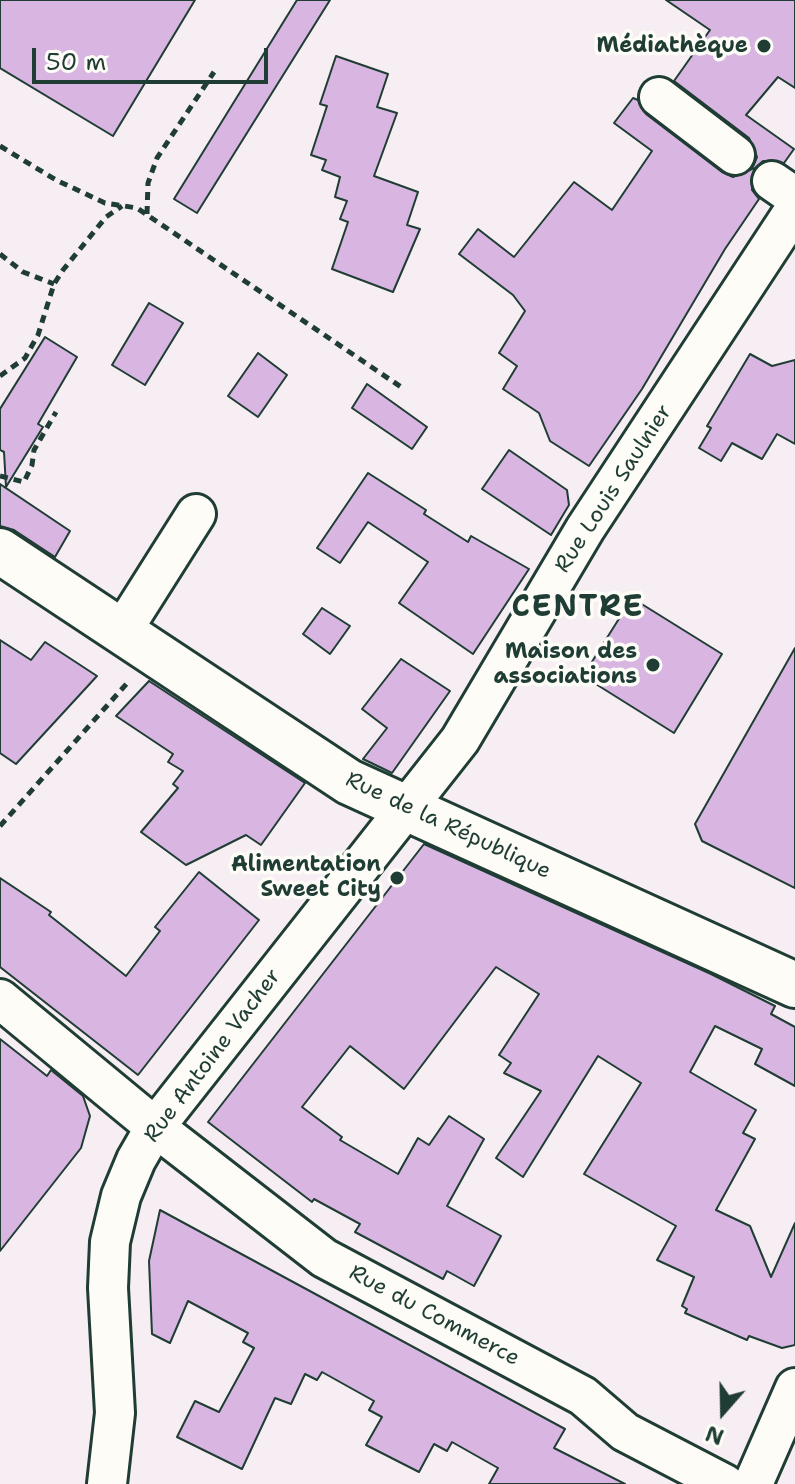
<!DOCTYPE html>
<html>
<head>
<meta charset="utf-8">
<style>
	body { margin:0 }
	#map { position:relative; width:795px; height:1484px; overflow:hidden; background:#f6eef3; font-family:"Shantell Sans",sans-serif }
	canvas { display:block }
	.north { position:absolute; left:683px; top:1372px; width:80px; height:80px; -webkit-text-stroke:6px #fdfcf7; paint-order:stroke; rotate:200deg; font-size:22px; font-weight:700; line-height:32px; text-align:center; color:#1f3d34 }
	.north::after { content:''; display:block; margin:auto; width:28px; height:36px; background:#1f3d34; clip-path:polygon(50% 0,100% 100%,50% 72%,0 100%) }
	.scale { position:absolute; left:32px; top:48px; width:236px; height:36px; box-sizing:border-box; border:4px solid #1f3d34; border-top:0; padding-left:10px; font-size:24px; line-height:28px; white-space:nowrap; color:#1f3d34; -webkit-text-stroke:6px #fdfcf7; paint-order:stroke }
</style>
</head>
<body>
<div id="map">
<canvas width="795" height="1484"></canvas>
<div class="north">N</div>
<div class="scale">50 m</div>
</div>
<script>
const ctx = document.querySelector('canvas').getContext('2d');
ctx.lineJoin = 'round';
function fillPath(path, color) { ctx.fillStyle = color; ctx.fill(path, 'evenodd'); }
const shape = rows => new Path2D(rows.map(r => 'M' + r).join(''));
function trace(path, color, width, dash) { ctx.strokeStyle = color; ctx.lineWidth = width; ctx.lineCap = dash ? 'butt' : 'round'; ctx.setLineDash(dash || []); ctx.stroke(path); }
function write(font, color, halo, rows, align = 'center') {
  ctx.font = font + ' "Shantell Sans",sans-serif'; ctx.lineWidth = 7; ctx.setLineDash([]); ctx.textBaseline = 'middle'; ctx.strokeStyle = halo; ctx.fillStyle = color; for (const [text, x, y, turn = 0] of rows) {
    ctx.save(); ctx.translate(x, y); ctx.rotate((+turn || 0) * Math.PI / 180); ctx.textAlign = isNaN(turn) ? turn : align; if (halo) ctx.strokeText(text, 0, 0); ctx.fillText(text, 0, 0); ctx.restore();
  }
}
const building = shape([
	[0,0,195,0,113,136,0,68,0,0],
	[297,0,330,0,197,213,174,199,297,0],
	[666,0,795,0,795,88,778,77,746,115,794,149,784,163,763,161,754,169,752,190,759,199,725,249,642,389,589,466,550,441,539,413,503,389,517,366,499,353,525,311,513,295,459,254,478,229,514,257,574,182,612,210,652,151,614,123,633,98,638,100,646,114,722,172,733,177,752,169,757,157,749,138,674,81,710,30,666,0],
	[336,56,388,74,377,107,397,113,374,176,418,192,407,225,420,229,393,292,332,269,348,222,340,219,347,201,335,197,340,177,322,170,326,160,311,155,327,106,320,104,336,56],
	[149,303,183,323,145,385,112,365,149,303],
	[45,337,77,357,38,424,43,427,6,487,4,452,0,450,0,409,45,337],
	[258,353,287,375,258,417,228,396,258,353],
	[750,354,772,366,795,360,795,444,777,434,762,459,732,443,721,461,699,448,711,428,707,426,750,354],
	[367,384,427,427,412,449,352,408,367,384],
	[509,450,567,490,569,505,551,535,482,489,509,450],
	[368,473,426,510,424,514,468,542,471,536,529,569,473,654,399,603,428,562,368,522,340,563,317,548,368,473],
	[0,484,70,531,55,557,14,530,0,526,0,484],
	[632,598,722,654,674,733,583,676,632,598],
	[322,608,350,626,330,654,303,634,322,608],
	[0,640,31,660,45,642,97,676,16,764,0,753,0,640],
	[795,648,795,888,702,841,695,824,795,648],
	[401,659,450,691,392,773,363,759,387,728,362,709,401,659],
	[149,681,305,783,261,845,246,835,186,865,141,832,178,788,173,784,183,771,168,762,173,754,116,716,149,681],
	[424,844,711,974,775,1006,771,1014,795,1027,795,1086,755,1064,762,1049,715,1026,690,1072,756,1110,743,1133,755,1139,716,1210,750,1226,771,1277,795,1223,795,1345,782,1348,749,1336,747,1340,685,1313,687,1309,682,1306,694,1277,657,1260,676,1226,584,1174,641,1083,598,1056,523,1177,496,1158,541,1091,504,1073,511,1063,499,1055,539,994,496,967,404,1089,350,1046,302,1107,342,1137,340,1140,398,1174,418,1138,429,1145,449,1116,484,1139,447,1206,501,1236,474,1286,447,1271,443,1279,355,1232,360,1224,314,1199,312,1202,208,1122,424,844],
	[199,872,259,920,138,1075,0,967,0,878,51,912,49,915,126,976,160,931,155,927,199,872],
	[0,1039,47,1076,51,1070,83,1096,90,1116,81,1148,0,1251,0,1039],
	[160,1210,565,1429,554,1448,625,1484,489,1484,498,1468,452,1442,447,1451,434,1444,419,1472,366,1445,382,1417,369,1410,374,1401,322,1372,317,1380,305,1374,291,1404,275,1398,242,1469,177,1437,195,1401,219,1412,254,1348,243,1342,248,1333,188,1301,170,1343,152,1334,149,1261,160,1210]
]);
fillPath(building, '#d8b6e1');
trace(building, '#1f3d34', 2);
const minor = shape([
	[659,97,735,155],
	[772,181,795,197],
	[122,631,196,514],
	[0,999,155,1127,324,1258,583,1396,625,1432,725,1484],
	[107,1484,115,1413,108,1288,110,1242,121,1196,136,1160,155,1127,460,740,585,529,795,209],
	[753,1484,795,1388]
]);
const major = shape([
	[0,551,349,782,795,985]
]);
trace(minor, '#1f3d34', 44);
trace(major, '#1f3d34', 50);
trace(shape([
	[0,146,56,180,105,203,137,208,404,389],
	[147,214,148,183,157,158,214,72],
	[0,254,23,272,54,284],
	[0,376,25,358,38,335,54,284,63,270,106,217,122,206],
	[0,476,24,482,32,465,34,450,56,412],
	[0,826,129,681]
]), '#1f3d34', 5, [8, 6]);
trace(minor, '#fdfcf7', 38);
trace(major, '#fdfcf7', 44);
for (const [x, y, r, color] of [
	[764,46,8,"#1f3d34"],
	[653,665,8,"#1f3d34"],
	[397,878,8,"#1f3d34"]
]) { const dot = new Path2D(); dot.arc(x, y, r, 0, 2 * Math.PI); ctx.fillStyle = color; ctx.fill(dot); trace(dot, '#fdfcf7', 3); }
write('bold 22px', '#1f3d34', '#fdfcf7', [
	["Médiathèque",748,46],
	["Maison des",637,652],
	["associations",637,677],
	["Alimentation",381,865],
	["Sweet City",381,890]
], 'right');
write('22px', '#1f3d34', '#fdfcf7', [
	["Rue Louis Saulnier",614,489,-57],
	["Rue de la République",448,826,25],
	["Rue Antoine Vacher",213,1056,-53],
	["Rue du Commerce",434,1316,28]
]);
ctx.letterSpacing = '2px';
write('bold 30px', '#1f3d34', '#fdfcf7', [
	["CENTRE",578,608]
]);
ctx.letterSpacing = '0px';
</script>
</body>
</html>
